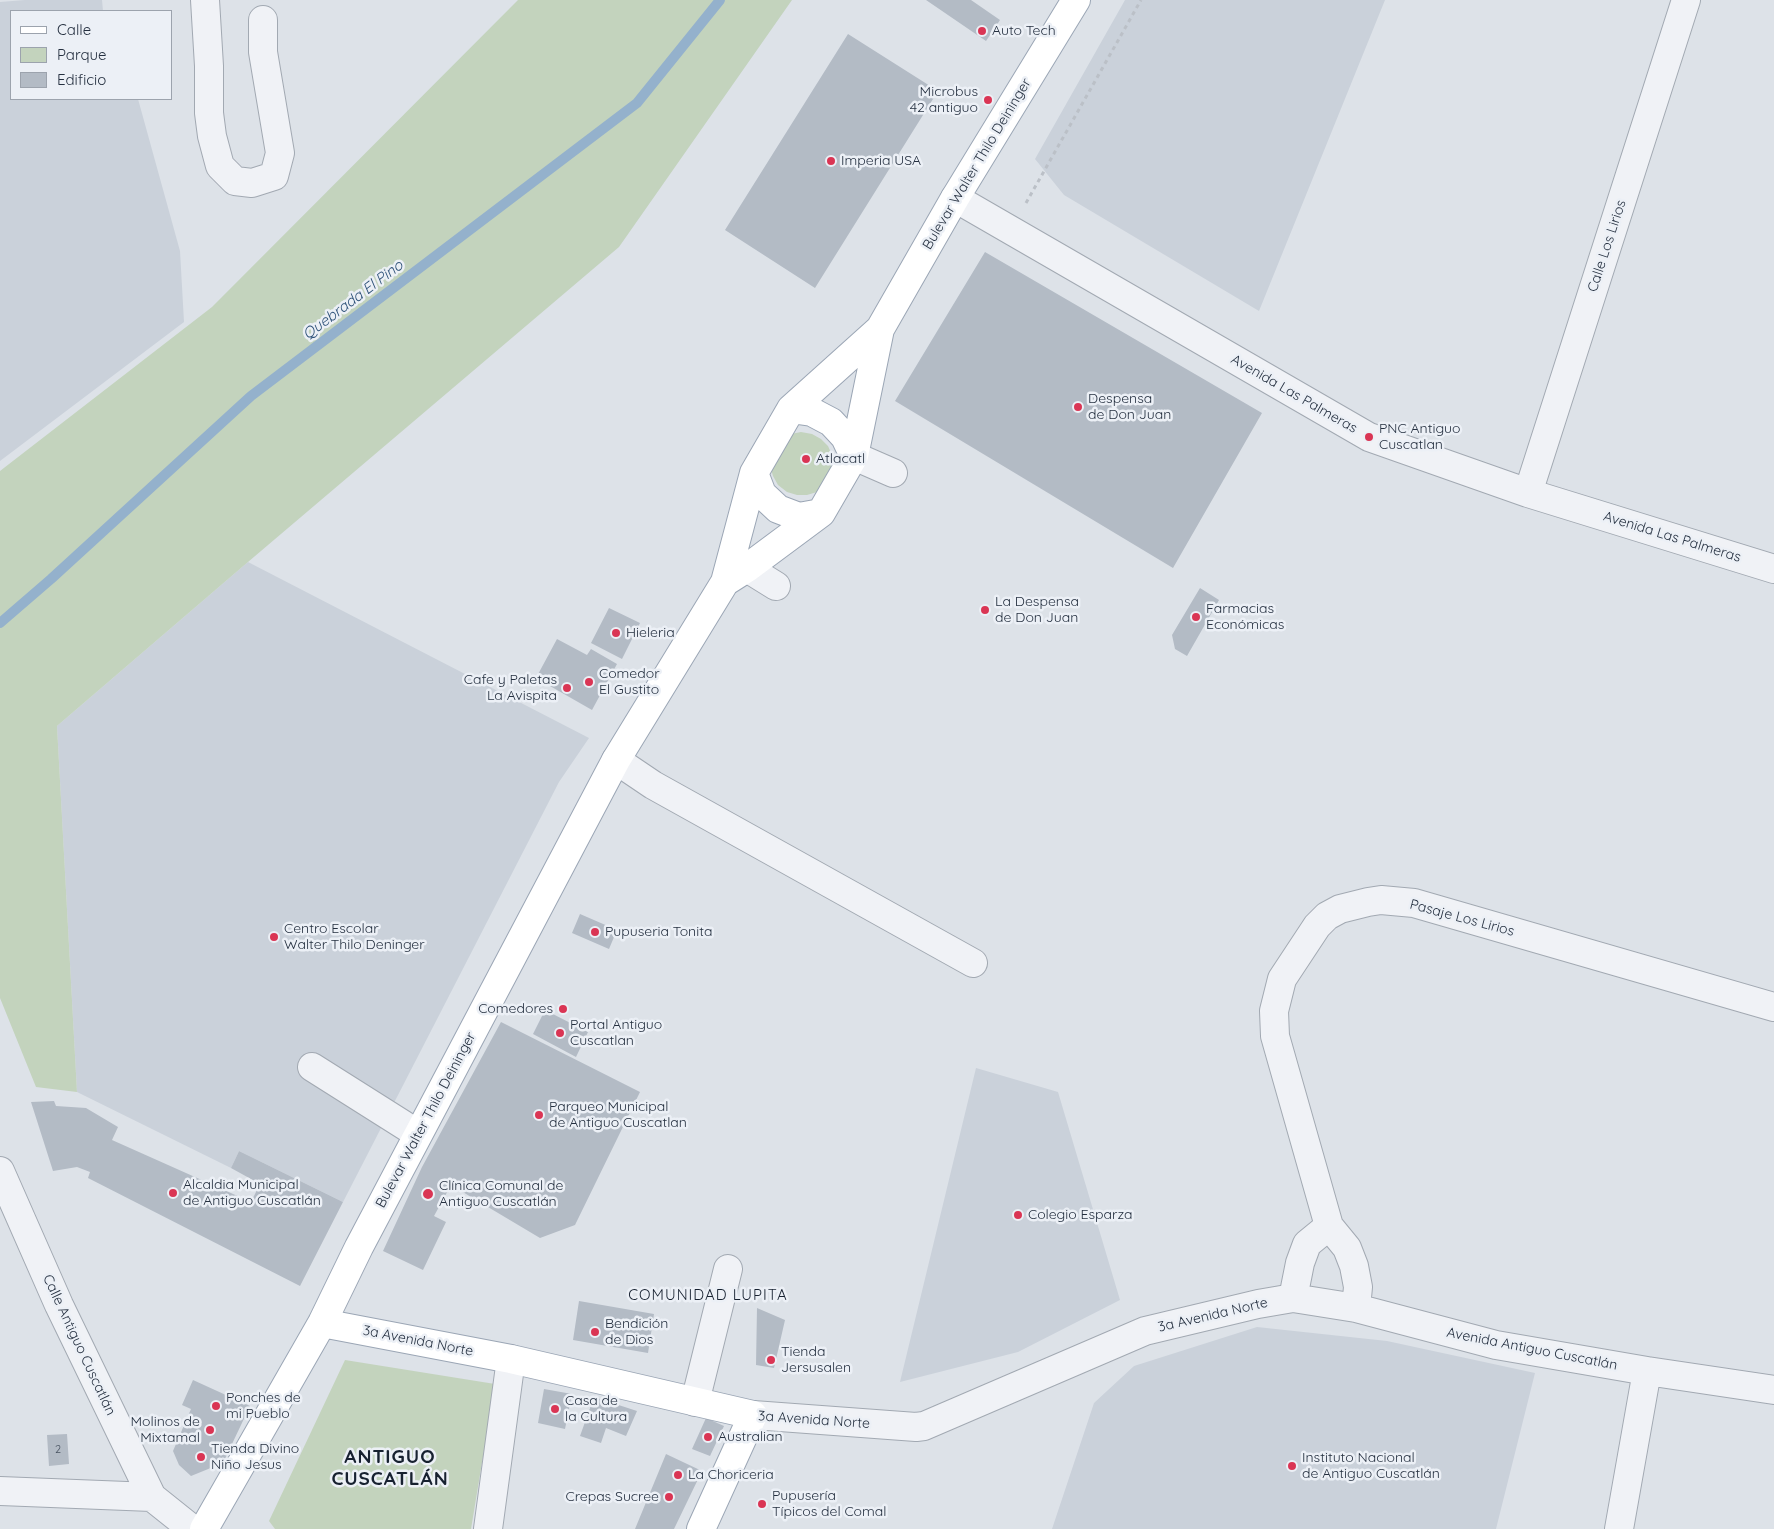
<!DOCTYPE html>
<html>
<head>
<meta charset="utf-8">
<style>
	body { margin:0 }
	#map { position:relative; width:1774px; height:1529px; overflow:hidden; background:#dde2e8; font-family:Quicksand,sans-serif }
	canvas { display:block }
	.legend { position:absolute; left:10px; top:10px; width:162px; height:90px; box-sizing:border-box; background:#ecf0f6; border:1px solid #9ca3ad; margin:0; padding:6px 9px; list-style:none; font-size:15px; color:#253040 }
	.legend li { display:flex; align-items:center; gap:10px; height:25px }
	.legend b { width:25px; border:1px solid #9ca3ad }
</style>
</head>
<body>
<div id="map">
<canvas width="1774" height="1529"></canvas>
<ul class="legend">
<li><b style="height:6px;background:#fff"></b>Calle</li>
<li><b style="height:14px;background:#c3d3bd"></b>Parque</li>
<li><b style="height:14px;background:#b3bbc5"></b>Edificio</li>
</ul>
</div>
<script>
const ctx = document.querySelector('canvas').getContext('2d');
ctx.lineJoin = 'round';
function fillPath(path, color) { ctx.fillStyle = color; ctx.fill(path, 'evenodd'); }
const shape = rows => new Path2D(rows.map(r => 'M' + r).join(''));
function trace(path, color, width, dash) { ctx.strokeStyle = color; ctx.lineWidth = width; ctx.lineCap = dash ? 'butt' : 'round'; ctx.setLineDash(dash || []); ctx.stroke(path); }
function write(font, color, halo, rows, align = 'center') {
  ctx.font = font + ' Quicksand,sans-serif'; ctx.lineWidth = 5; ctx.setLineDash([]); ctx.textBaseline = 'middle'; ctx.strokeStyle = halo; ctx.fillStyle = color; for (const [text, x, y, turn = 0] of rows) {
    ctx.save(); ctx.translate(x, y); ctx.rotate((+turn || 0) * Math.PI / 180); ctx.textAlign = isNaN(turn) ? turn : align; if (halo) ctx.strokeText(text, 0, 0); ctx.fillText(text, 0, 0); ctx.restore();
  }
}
fillPath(shape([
	[25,0,102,0,103,11,11,11,11,99,138,99,180,251,184,322,0,461,0,2],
	[1125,0,1385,0,1259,311,1064,195,1035,159],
	[248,562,589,738,559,782,343,1202,239,1151,231,1168,77,1092,57,726],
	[976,1068,1058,1092,1120,1300,1018,1352,900,1382],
	[1257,1327,1387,1341,1535,1373,1496,1529,1052,1529,1094,1403,1134,1366]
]), '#cad1da');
fillPath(shape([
	[518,0,792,0,619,247,248,562,57,726,77,1092,36,1087,0,998,0,471,212,307],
	[801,432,812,434,821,439,828,446,832,455,833,466,825,485,817,492,807,495,797,495,787,492,778,485,773,476,770,466,791,434],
	[345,1360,495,1384,471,1529,275,1529,269,1521]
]), '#c3d3bd');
trace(shape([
	[0,623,51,579,251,396,637,103,720,0]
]), '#94b1cc', 10);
fillPath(shape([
	[926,0,971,0,1000,20,986,41],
	[848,34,938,91,815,288,725,230],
	[985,252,1262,413,1173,568,895,401],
	[1200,588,1219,600,1187,656,1175,649,1172,635],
	[609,608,640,623,622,659,591,643],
	[557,639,587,655,591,649,617,664,592,710,536,678],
	[580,914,617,930,609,949,572,933],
	[545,1010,588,1032,576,1057,533,1034],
	[501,1022,640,1092,575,1225,540,1238,451,1185,434,1216,446,1222,423,1270,383,1251,422,1167],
	[54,1101,56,1106,86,1108,118,1127,112,1140,251,1202,260,1184,231,1168,239,1151,343,1202,300,1286,88,1178,90,1172,77,1167,53,1171,31,1102],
	[579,1301,654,1314,648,1353,573,1340],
	[757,1308,785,1320,774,1368,756,1365],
	[193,1380,250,1406,223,1463,191,1476,179,1465,173,1451,191,1409,182,1405],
	[544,1389,572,1394,565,1429,538,1423],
	[594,1397,637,1411,626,1436,606,1428,601,1443,580,1436],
	[706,1418,724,1426,710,1456,692,1449],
	[67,1434,69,1464,49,1466,47,1435],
	[666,1454,702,1471,674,1529,635,1529]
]), '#b3bbc5');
const minor = shape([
	[205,0,209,66,209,113,212,136,220,166,235,181,252,183,274,176,280,153,263,52,263,20],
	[955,198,1369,437,1528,493,1774,569],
	[854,456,893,473],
	[1528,493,1686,0],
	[747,568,776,586],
	[616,760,653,785,973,963],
	[312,1067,418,1134],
	[0,1171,59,1305,152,1497,192,1529],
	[1293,1298,1300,1263,1307,1244,1329,1226],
	[1356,1308,1358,1287,1354,1266,1347,1248,1329,1226,1275,1036,1274,1011,1282,979,1317,926,1327,916,1340,909,1368,902,1381,900,1414,903,1774,1007],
	[695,1402,728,1269],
	[753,1415,916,1427,924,1426,1145,1331,1258,1304,1293,1298,1356,1308,1496,1345,1647,1371,1774,1390],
	[0,1491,152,1497],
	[488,1529,511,1359],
	[1619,1529,1647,1371]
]);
const major = shape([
	[791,409,812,412,831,422,845,437,854,456],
	[754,473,762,494,778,509,799,517,821,513],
	[725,582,747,568,821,513,854,456,880,329,955,198,1076,0],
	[322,1323,511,1359,753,1415,701,1529],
	[204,1529,322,1323,359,1247,616,760,725,582,754,473,791,409,880,329]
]);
trace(minor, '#a2a9b2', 30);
trace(major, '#9ba6b5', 30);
trace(shape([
	[1026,203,1141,0]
]), '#bbc0c7', 3, [4, 4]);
trace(minor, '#f0f2f6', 28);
trace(major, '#fff', 28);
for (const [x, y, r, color] of [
	[982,31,5,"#da3554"],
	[988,100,5,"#da3554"],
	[831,161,5,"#da3554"],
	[1078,407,5,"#da3554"],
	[1369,437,5,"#da3554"],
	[806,459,5,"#da3554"],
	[985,610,5,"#da3554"],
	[1196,617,5,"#da3554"],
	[616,633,5,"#da3554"],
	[589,682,5,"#da3554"],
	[567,688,5,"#da3554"],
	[595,932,5,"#da3554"],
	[274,937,5,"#da3554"],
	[563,1009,5,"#da3554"],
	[560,1033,5,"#da3554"],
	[539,1115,5,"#da3554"],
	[173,1193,5,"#da3554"],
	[428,1194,6,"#da3554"],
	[1018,1215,5,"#da3554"],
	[595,1332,5,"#da3554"],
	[771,1360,5,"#da3554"],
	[216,1406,5,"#da3554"],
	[555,1409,5,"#da3554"],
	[210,1430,5,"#da3554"],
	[708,1437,5,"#da3554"],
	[201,1457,5,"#da3554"],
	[1292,1466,5,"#da3554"],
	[678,1475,5,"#da3554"],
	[669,1497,5,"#da3554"],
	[762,1504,5,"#da3554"]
]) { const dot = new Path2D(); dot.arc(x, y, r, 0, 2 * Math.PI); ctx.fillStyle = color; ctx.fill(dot); trace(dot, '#ecf0f6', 2); }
write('11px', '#485361', null, [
	["2",58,1450]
]);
write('14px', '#253040', '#ecf0f6', [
	["Auto Tech",992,31],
	["Microbus",978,92,"right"],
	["42 antiguo",978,108,"right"],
	["Imperia USA",841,161],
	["Despensa",1088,399],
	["de Don Juan",1088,415],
	["PNC Antiguo",1379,429],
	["Cuscatlan",1379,445],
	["Atlacatl",816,459],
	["La Despensa",995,602],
	["de Don Juan",995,618],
	["Farmacias",1206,609],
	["Económicas",1206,625],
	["Hieleria",626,633],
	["Comedor",599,674],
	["El Gustito",599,690],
	["Cafe y Paletas",557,680,"right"],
	["La Avispita",557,696,"right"],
	["Centro Escolar",284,929],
	["Walter Thilo Deninger",284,945],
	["Pupuseria Tonita",605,932],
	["Comedores",553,1009,"right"],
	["Portal Antiguo",570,1025],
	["Cuscatlan",570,1041],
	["Parqueo Municipal",549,1107],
	["de Antiguo Cuscatlan",549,1123],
	["Alcaldia Municipal",183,1185],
	["de Antiguo Cuscatlán",183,1201],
	["Clínica Comunal de",439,1186],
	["Antiguo Cuscatlán",439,1202],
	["Colegio Esparza",1028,1215],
	["Bendición",605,1324],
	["de Dios",605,1340],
	["Tienda",781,1352],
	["Jersusalen",781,1368],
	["Ponches de",226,1398],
	["mi Pueblo",226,1414],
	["Casa de",565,1401],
	["la Cultura",565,1417],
	["Molinos de",200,1422,"right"],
	["Mixtamal",200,1438,"right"],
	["Australian",718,1437],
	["Tienda Divino",211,1449],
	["Niño Jesus",211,1465],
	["Instituto Nacional",1302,1458],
	["de Antiguo Cuscatlán",1302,1474],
	["La Choriceria",688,1475],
	["Pupusería",772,1496],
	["Típicos del Comal",772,1512],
	["Crepas Sucree",659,1497,"right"]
], 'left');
write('14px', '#253040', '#ecf0f6', [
	["Bulevar Walter Thilo Deininger",977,164,-59],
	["Calle Los Lirios",1607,246,-72],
	["Avenida Las Palmeras",1294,394,30],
	["Avenida Las Palmeras",1672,537,17],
	["Pasaje Los Lirios",1462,918,15],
	["Bulevar Walter Thilo Deininger",426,1120,-62],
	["3a Avenida Norte",1213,1315,-13],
	["3a Avenida Norte",418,1341,11],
	["Calle Antiguo Cuscatlán",79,1345,65],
	["Avenida Antiguo Cuscatlán",1532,1349,11],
	["3a Avenida Norte",814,1420,4]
]);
write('italic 15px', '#2c5077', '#ecf0f6', [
	["Quebrada El Pino",353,300,-37]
]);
ctx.letterSpacing = '1px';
write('15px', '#172130', '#ecf0f6', [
	["COMUNIDAD LUPITA",708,1295]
]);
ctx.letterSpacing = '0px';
ctx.letterSpacing = '1px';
write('bold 19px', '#172130', '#ecf0f6', [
	["ANTIGUO",390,1457],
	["CUSCATLÁN",390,1479]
]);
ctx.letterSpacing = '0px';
</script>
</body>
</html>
